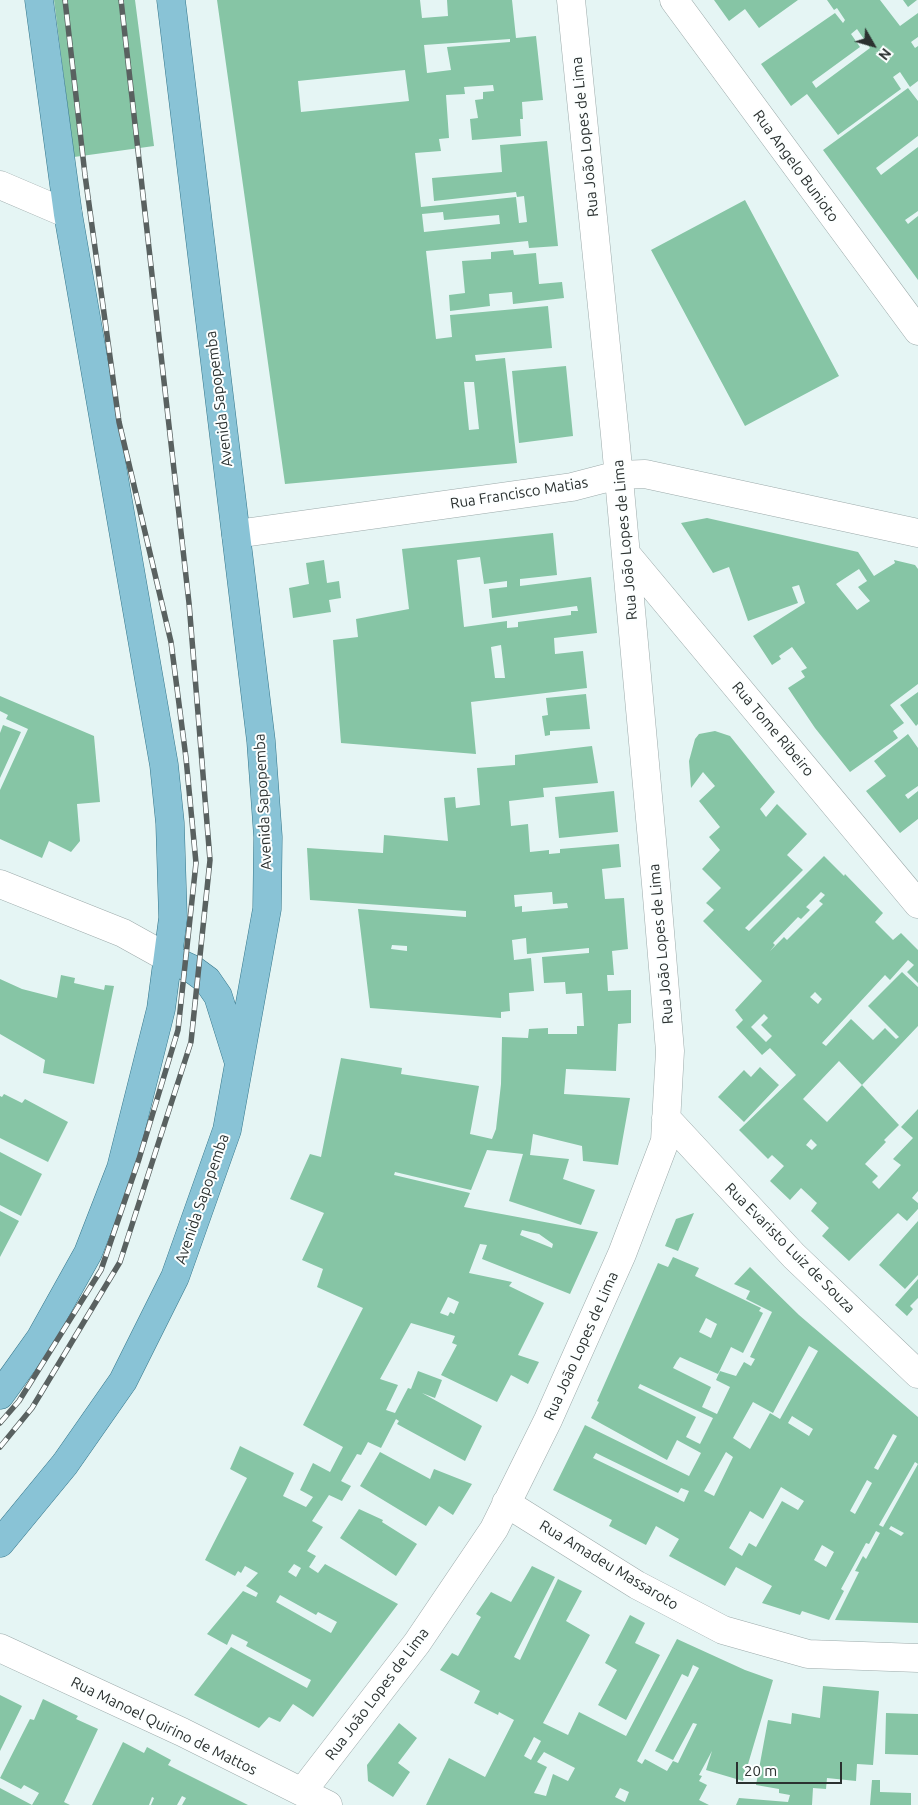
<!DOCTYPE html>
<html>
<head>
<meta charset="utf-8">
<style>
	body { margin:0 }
	#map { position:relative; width:918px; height:1805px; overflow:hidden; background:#e5f5f4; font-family:Ubuntu,sans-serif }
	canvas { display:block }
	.north { position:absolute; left:848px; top:20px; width:50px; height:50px; -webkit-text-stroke:4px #fcffff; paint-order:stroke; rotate:128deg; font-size:14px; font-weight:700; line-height:20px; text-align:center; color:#2b3130 }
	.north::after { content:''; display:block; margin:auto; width:18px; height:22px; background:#2b3130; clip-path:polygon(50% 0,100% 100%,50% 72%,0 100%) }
	.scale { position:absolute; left:736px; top:1762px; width:106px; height:22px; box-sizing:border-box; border:2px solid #2b3130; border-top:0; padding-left:6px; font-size:15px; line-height:18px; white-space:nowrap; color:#2b3130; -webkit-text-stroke:4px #fcffff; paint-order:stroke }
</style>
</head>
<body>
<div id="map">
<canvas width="918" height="1805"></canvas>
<div class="north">N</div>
<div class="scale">20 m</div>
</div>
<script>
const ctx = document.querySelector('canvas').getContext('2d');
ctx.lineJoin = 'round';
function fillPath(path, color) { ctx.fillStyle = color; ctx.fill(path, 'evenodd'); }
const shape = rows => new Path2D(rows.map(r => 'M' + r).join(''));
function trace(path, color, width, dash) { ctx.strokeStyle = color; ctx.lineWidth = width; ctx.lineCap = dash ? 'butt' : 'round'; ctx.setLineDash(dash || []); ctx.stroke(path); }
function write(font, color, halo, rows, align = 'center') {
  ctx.font = font + ' Ubuntu,sans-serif'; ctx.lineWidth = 4; ctx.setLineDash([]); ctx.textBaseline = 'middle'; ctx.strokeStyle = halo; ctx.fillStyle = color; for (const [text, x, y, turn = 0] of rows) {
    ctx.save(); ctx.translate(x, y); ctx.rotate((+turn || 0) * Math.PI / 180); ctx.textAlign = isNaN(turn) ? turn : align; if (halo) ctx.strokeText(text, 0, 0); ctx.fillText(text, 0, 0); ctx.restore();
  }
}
fillPath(shape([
	[54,0,135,0,154,146,74,157],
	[217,0,420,0,422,18,448,16,447,0,512,0,516,38,536,36,543,100,522,102,523,119,520,119,521,136,472,140,470,119,478,118,475,100,483,99,483,92,494,91,493,85,464,87,465,94,446,95,449,138,439,139,441,151,415,153,421,207,516,197,519,223,527,222,524,196,517,197,516,192,434,201,432,178,502,172,500,145,547,141,558,246,529,248,528,241,426,251,436,339,452,337,450,315,548,306,552,348,475,355,476,361,505,358,517,463,285,484],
	[510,39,510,42,447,47,451,70,427,73,424,45],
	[405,70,409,101,301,112,298,81],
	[443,212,444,220,499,215,500,224,424,232,422,214],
	[464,382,474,382,479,429,469,430],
	[714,0,798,0,759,28,745,9,729,21],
	[827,0,880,0,900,26,918,13,918,37,911,42,915,48,918,46,918,81,910,87,900,72,893,77,901,89,838,135,807,94,791,106,761,64,835,13,843,23,845,20,837,8,834,10],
	[857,29,870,48,816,88,812,82,860,47,851,34],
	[903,0,917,0,908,7],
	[908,88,918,101,918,136,876,168,881,175,918,147,918,211,905,220,908,224,918,216,918,280,823,150],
	[745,200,839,376,745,426,651,250],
	[513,250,514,255,536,253,539,284,562,282,564,298,513,304,512,292,489,294,490,306,450,311,449,295,465,293,462,261,491,259,491,252],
	[566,366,573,436,519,443,512,371],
	[707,518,858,552,874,576,895,563,894,560,915,565,918,569,918,684,890,705,904,723,893,731,898,738,850,772,815,728,788,688,805,677,801,671,807,668,792,647,779,656,781,659,772,665,753,636,805,603,799,585,792,587,798,603,748,621,729,567,713,573,681,523],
	[859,569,867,581,858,587,870,601,857,610,836,584],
	[553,533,557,575,520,579,520,586,591,577,597,633,554,638,555,654,583,651,587,688,471,702,476,754,341,743,333,640,358,637,356,619,409,609,402,549],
	[480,557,484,584,507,581,507,587,489,589,492,618,577,606,578,611,571,611,571,615,518,622,518,627,507,628,507,621,464,627,457,560],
	[501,645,505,678,495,678,491,647],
	[324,560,327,583,339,581,341,598,329,600,331,612,293,618,289,588,309,584,306,563],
	[918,692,918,724,916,726,900,705],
	[586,694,590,729,550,731,550,735,545,736,542,716,548,715,546,698],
	[0,696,94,736,100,802,77,804,80,841,71,852,49,841,42,858,0,839,0,790,28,729,6,719,8,715,0,711],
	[3,725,21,732,0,778,0,733],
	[715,731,730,736,775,792,760,809,766,817,777,804,807,834,787,855,803,870,745,928,749,931,824,856,844,876,845,874,881,911,883,913,875,922,893,940,901,933,918,950,918,983,907,972,914,965,908,960,890,980,885,975,822,1043,826,1046,851,1019,873,1040,885,1028,896,1039,899,1037,868,1006,902,972,918,987,918,1026,862,1085,899,1125,884,1140,886,1142,865,1164,878,1176,872,1182,879,1189,901,1165,893,1159,913,1138,901,1127,918,1109,918,1191,912,1198,918,1203,918,1209,907,1221,898,1213,849,1261,822,1236,829,1228,811,1211,817,1203,801,1188,790,1200,770,1181,784,1166,772,1155,768,1159,739,1130,796,1075,770,1048,762,1055,736,1027,743,1020,735,1010,762,981,703,921,714,910,706,903,721,888,702,869,720,850,709,837,720,827,699,801,715,786,703,772,691,788,689,761,695,739,699,734],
	[821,892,825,895,819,901,823,904,787,940,784,937,770,951,775,945,773,943,798,917,801,919,810,910,806,907],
	[815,992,822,999,818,1004,810,997],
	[764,1014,768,1018,761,1025,772,1036,766,1042,751,1027],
	[839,1061,862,1085,827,1122,803,1099],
	[811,1139,817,1145,812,1150,806,1145],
	[908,734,918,748,918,786,905,795,908,799,918,791,918,819,900,833,866,791,886,776,874,761],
	[592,746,598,783,543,788,544,797,509,801,511,826,528,824,530,852,549,850,549,854,560,853,560,849,619,844,621,867,602,869,605,899,624,898,628,949,612,951,614,975,607,975,608,991,631,990,631,1023,618,1024,616,1071,566,1069,564,1094,630,1098,618,1165,583,1161,582,1146,533,1134,530,1155,569,1159,563,1179,595,1190,581,1225,509,1201,523,1154,487,1150,471,1190,395,1172,394,1175,470,1193,464,1207,598,1232,570,1294,482,1259,487,1245,480,1244,469,1273,512,1282,509,1286,544,1303,518,1355,539,1362,528,1384,511,1375,497,1402,441,1375,457,1345,452,1343,455,1336,411,1323,380,1379,398,1385,386,1410,395,1413,408,1388,411,1389,418,1371,442,1380,435,1398,422,1393,482,1426,465,1461,397,1424,399,1421,396,1419,381,1448,368,1442,361,1455,357,1454,341,1481,351,1486,342,1501,329,1495,312,1521,323,1527,307,1551,316,1556,309,1567,318,1573,325,1564,398,1604,313,1717,293,1704,280,1722,269,1717,259,1728,194,1695,231,1647,307,1688,311,1680,246,1646,248,1642,232,1634,227,1645,207,1634,243,1591,256,1597,258,1593,246,1586,258,1573,245,1566,241,1573,238,1571,235,1576,205,1560,247,1478,230,1469,240,1446,294,1473,283,1496,306,1507,313,1497,300,1490,313,1463,330,1472,343,1447,303,1425,363,1308,317,1287,323,1269,302,1260,324,1213,290,1199,310,1154,321,1157,341,1058,402,1068,401,1074,479,1086,470,1134,492,1139,496,1129,501,1084,502,1037,528,1038,529,1029,548,1028,548,1034,577,1034,577,1026,584,1026,582,993,566,994,565,982,544,983,542,957,589,953,589,948,527,954,526,938,512,940,514,960,531,958,534,991,509,993,510,1011,501,1012,501,1018,370,1008,358,909,466,917,466,911,310,900,307,848,383,853,384,835,448,841,444,798,455,797,456,808,480,805,477,768,515,765,515,755],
	[552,892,553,904,567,903,568,908,522,912,522,906,515,907,514,895],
	[392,945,407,946,407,951,391,949],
	[522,1230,539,1234,553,1244,552,1248,520,1235],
	[448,1297,459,1302,454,1314,450,1312,448,1316,440,1313],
	[294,1564,301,1568,296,1577,288,1572],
	[280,1595,316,1615,318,1612,337,1622,331,1633,276,1602],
	[614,791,618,832,559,838,555,797],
	[61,975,75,978,74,983,104,990,105,985,114,986,94,1084,43,1073,45,1060,0,1034,0,979,22,989,57,998],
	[760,1067,779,1085,744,1122,718,1097,744,1070,751,1077],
	[4,1094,22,1103,25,1099,68,1122,48,1162,0,1138,0,1096,2,1097],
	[0,1152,42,1174,21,1216,0,1205],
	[0,1211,19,1221,0,1257],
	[694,1213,678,1251,665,1246,676,1219],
	[918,1221,918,1275,905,1289,879,1265],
	[673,1257,699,1268,695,1276,761,1308,759,1311,763,1313,743,1353,731,1347,718,1374,680,1357,677,1361,673,1368,711,1387,702,1407,717,1414,730,1387,716,1380,720,1371,736,1376,744,1362,751,1366,755,1359,750,1357,772,1312,746,1299,750,1291,734,1284,750,1267,799,1315,918,1417,918,1464,915,1462,879,1525,883,1527,918,1464,918,1623,835,1620,859,1572,855,1571,863,1556,866,1559,880,1533,876,1531,869,1544,866,1543,841,1589,844,1591,829,1620,802,1611,800,1615,762,1603,772,1586,736,1567,725,1586,669,1556,679,1539,656,1526,646,1545,609,1526,612,1520,553,1490,585,1425,689,1476,701,1453,677,1440,667,1460,591,1418,599,1402,597,1401,658,1263,668,1267],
	[706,1318,717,1324,711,1338,699,1332],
	[809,1346,818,1351,780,1419,770,1413,750,1449,733,1438,753,1402,773,1413],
	[640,1384,713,1418,700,1444,686,1437,696,1417,638,1388],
	[792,1416,813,1429,809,1436,788,1423],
	[893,1434,897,1436,878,1470,874,1468],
	[726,1452,733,1457,714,1496,704,1491],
	[596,1453,678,1493,681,1488,689,1491,684,1502,593,1458],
	[867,1480,872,1483,855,1514,850,1511],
	[781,1487,804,1501,798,1510,782,1501,756,1547,749,1543,742,1556,729,1548,750,1511,763,1519],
	[891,1526,904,1533,901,1536,889,1529],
	[822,1545,834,1552,826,1567,814,1560],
	[918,1279,918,1298,910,1306,913,1309,907,1316,895,1305],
	[380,1452,430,1479,434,1469,472,1484,453,1515,439,1506,426,1526,360,1486],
	[359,1509,383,1520,382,1522,417,1544,396,1576,340,1538],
	[532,1566,555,1577,514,1657,520,1660,558,1579,582,1591,566,1621,590,1635,543,1723,568,1735,579,1712,626,1736,677,1639,745,1670,773,1680,743,1781,706,1770,712,1751,699,1775,702,1776,699,1781,707,1785,699,1800,709,1805,426,1805,449,1758,485,1777,514,1720,499,1712,498,1715,474,1703,480,1691,440,1670,452,1653,458,1656,481,1617,476,1614,491,1592,511,1602],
	[693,1665,699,1668,655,1751,673,1760,693,1723,697,1724,678,1763,673,1761,667,1771,645,1759,642,1764,637,1761,682,1674,688,1677],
	[534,1737,541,1741,531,1760,524,1756],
	[544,1752,575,1768,568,1781,553,1774,546,1796,534,1793,547,1767,537,1762],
	[620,1788,629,1792,625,1802,615,1797],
	[630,1615,645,1623,635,1643,660,1655,626,1720,598,1705,617,1670,605,1663],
	[823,1686,879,1691,873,1765,857,1764,856,1781,827,1778,826,1789,813,1788,812,1805,736,1805,739,1798,788,1802,790,1795,779,1793,779,1789,756,1785,768,1720,791,1724,792,1713,820,1718],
	[0,1695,22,1706,0,1751],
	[43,1699,78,1716,76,1719,98,1729,64,1802,70,1805,0,1805,0,1788,32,1805,39,1793,24,1785,21,1789,0,1778,30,1719,34,1720],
	[886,1713,918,1714,918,1755,885,1754],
	[399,1723,417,1738,398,1763,410,1772,393,1797,368,1781,367,1765],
	[123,1742,144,1753,147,1747,171,1760,168,1765,248,1805,182,1805,186,1798,182,1796,177,1805,151,1805,154,1798,152,1797,149,1805,92,1805],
	[872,1780,880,1780,880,1792,911,1793,911,1805,870,1805]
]), '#86c5a5');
const minor = shape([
	[674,0,918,331],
	[0,185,68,214],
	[236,534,572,487,618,475,645,474,918,533],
	[627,555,918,904],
	[0,884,123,933,168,958],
	[666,1118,794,1256,918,1374],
	[506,1503,637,1585,723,1630,808,1654,918,1658],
	[0,1648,182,1732,328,1805],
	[302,1792,417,1643,494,1529,548,1420,622,1254,665,1141,670,1051,656,884,615,435,571,0]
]);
const major = shape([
	[168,958,192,969,207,980,218,996,238,1060],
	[0,1395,40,1339,88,1253,121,1168,161,1009,173,918,170,823,164,765,68,214,39,0],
	[0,1543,65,1464,123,1381,175,1277,227,1130,267,909,268,837,261,741,171,0]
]);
trace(minor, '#9caaaa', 29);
trace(major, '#35768a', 29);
trace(minor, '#fff', 28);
trace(major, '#89c3d6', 28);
const rail = shape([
	[0,1423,19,1401,101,1270,139,1159,178,1030,196,863,186,758,171,642,119,422,85,175,65,0],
	[0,1447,32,1408,120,1262,191,1042,210,860,189,603,121,0]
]);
trace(rail, '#596160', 5.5);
trace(rail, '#fcffff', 4, [11]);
write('15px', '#2b3130', '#fcffff', [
	["Rua João Lopes de Lima",585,137,-96],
	["Rua Angelo Bunioto",796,166,54],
	["Avenida Sapopemba",219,399,-97],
	["Rua Francisco Matias",519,493,-9],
	["Rua João Lopes de Lima",625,540,-95],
	["Rua Tome Ribeiro",773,729,50],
	["Avenida Sapopemba",263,802,-93],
	["Rua João Lopes de Lima",661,944,-95],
	["Avenida Sapopemba",202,1199,-71],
	["Rua Evaristo Luiz de Souza",790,1248,45],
	["Rua João Lopes de Lima",581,1346,-66],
	["Rua Amadeu Massaroto",609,1565,31],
	["Rua João Lopes de Lima",377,1694,-53],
	["Rua Manoel Quirino de Mattos",164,1726,26]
]);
</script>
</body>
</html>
